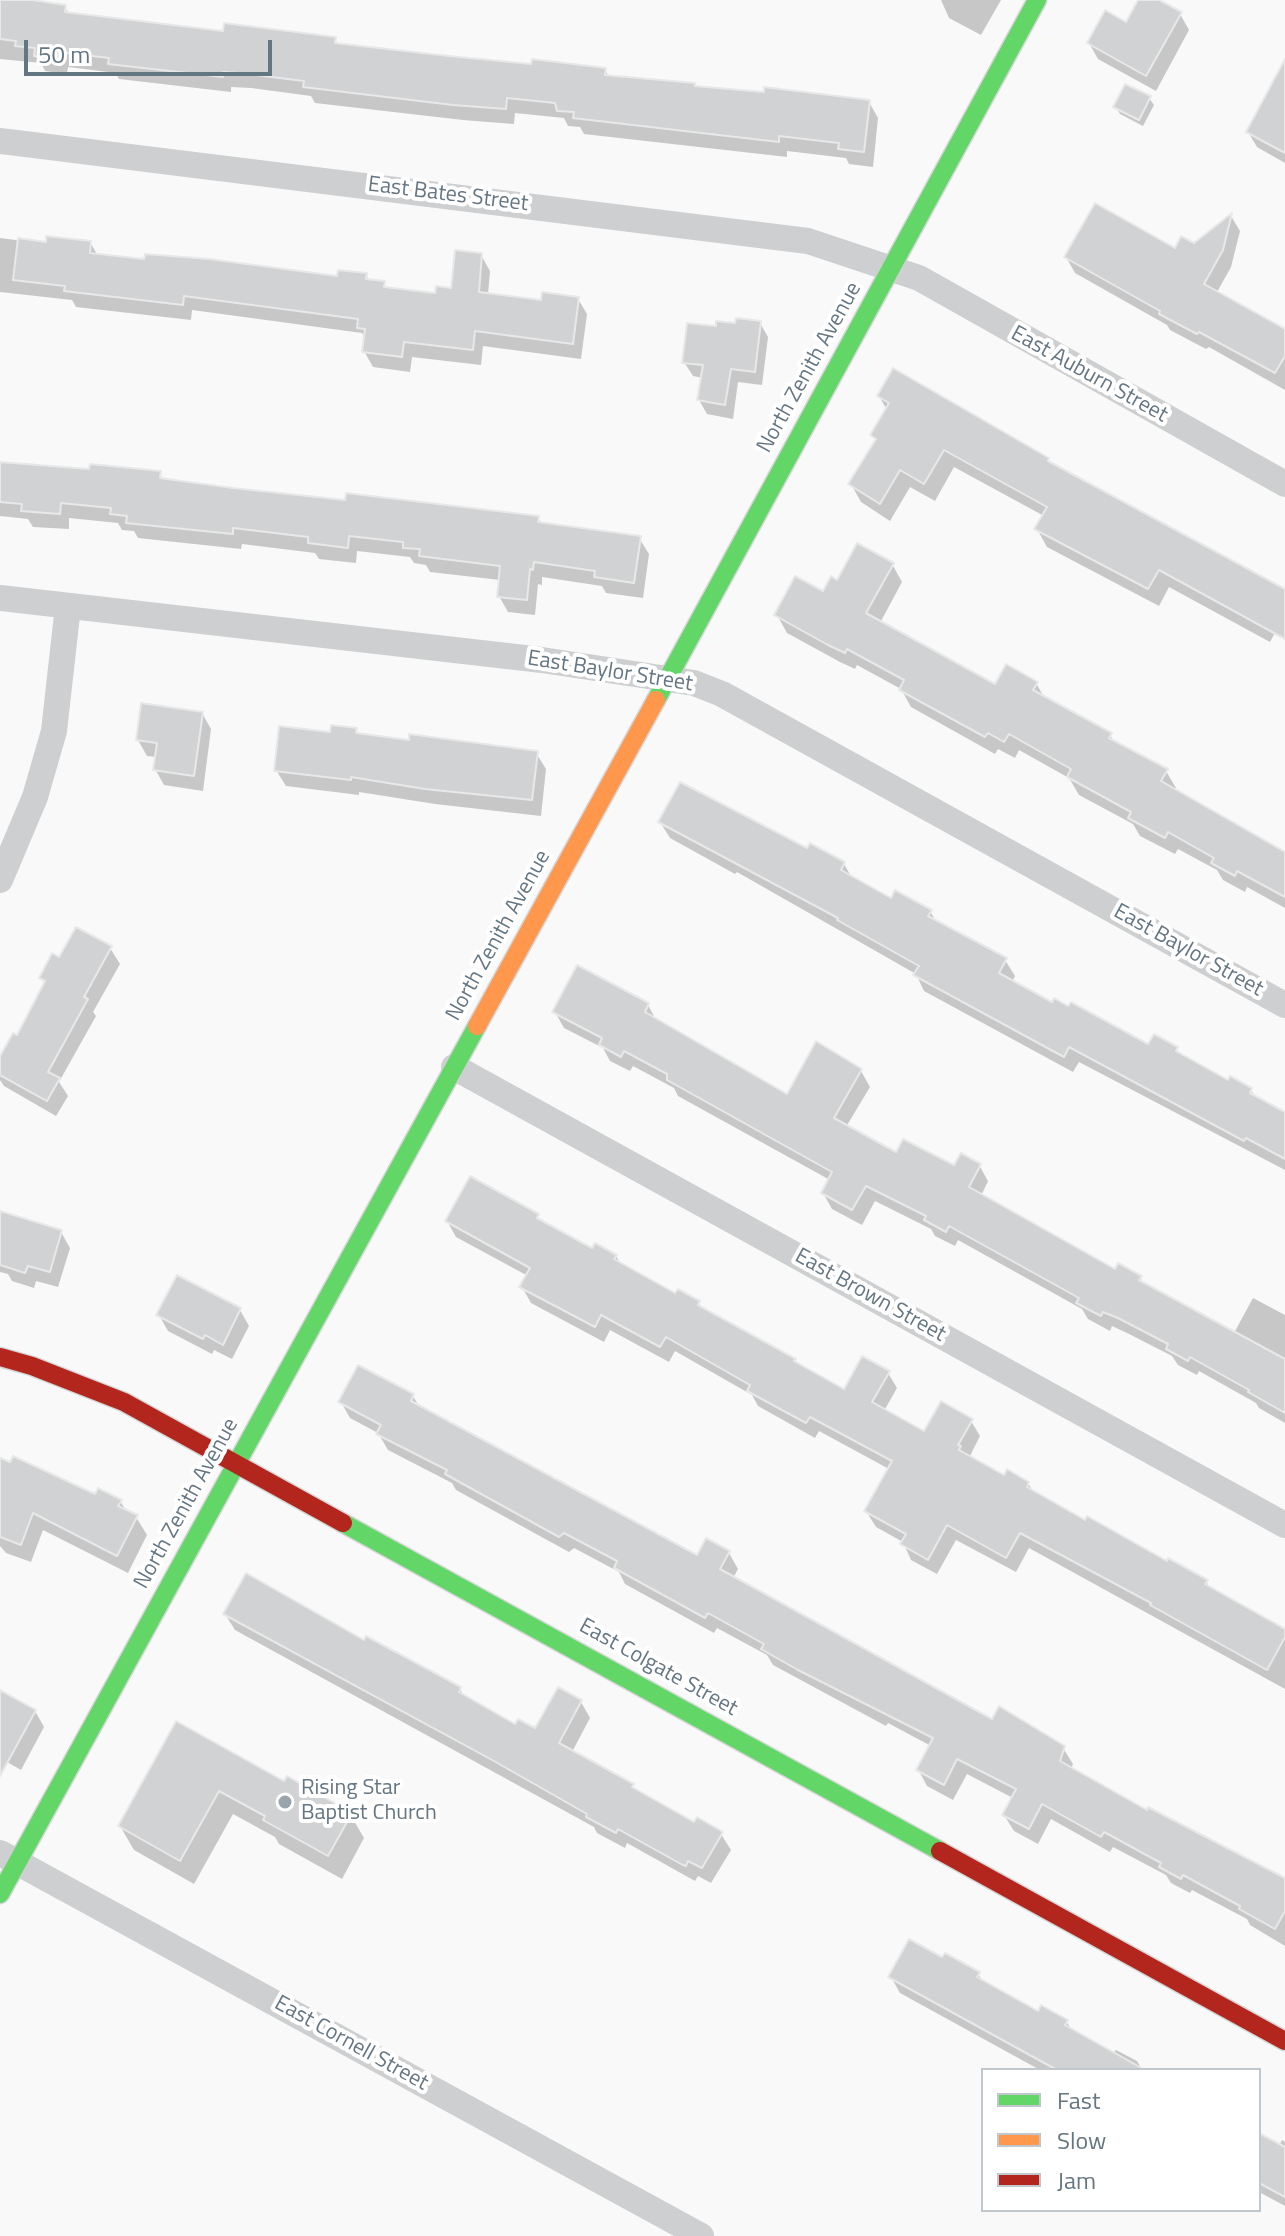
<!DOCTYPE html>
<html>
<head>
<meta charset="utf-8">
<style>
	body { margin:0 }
	#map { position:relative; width:1285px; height:2236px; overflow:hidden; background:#f9f9f9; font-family:"Titillium Web",sans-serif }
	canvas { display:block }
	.legend { position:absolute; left:981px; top:2068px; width:280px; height:144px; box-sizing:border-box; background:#fff; border:2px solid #c1c8cd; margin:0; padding:10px 14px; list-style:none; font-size:24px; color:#657683 }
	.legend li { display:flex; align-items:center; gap:16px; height:40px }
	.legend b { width:40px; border:2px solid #c1c8cd }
	.scale { position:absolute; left:24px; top:40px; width:248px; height:36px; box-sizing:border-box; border:4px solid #657683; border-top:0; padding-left:10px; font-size:24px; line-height:28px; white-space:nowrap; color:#657683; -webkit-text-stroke:6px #fff; paint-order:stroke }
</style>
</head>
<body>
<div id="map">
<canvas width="1285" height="2236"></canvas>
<ul class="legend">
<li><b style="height:10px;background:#63d668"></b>Fast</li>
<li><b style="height:10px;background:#ff974d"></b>Slow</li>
<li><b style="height:10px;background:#b3261e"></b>Jam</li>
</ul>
<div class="scale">50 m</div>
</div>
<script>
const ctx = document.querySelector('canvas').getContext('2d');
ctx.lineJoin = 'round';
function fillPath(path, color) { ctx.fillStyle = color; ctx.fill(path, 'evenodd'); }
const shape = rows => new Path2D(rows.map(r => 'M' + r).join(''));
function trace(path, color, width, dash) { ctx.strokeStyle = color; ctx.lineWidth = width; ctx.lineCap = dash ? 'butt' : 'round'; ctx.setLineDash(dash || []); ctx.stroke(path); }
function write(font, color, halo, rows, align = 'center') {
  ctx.font = font + ' "Titillium Web",sans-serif'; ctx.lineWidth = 8; ctx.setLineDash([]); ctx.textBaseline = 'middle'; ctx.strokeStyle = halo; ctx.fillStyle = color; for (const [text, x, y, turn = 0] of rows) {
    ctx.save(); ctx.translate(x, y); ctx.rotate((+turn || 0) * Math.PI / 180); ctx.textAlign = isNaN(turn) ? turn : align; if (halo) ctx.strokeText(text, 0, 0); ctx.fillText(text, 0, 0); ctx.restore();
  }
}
fillPath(shape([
	[0,0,65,7,69,14,225,33,335,39,338,45,449,58,605,70,609,77,695,88,869,102,878,118,873,167,849,164,846,158,787,151,787,157,584,134,580,127,568,126,564,118,515,113,514,124,463,120,315,103,311,96,251,88,231,87,231,92,119,79,116,73,68,67,67,74,45,71,41,63,0,59],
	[941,0,1001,0,981,35,949,18],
	[1141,0,1155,0,1180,14,1189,30,1156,91,1098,59,1089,43,1127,25],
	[1285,73,1285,163,1257,147,1248,132],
	[1149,98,1154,105,1143,126,1120,114,1116,107],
	[1231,216,1240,231,1231,267,1216,294,1285,332,1285,390,1209,347,1206,349,1170,330,1167,325,1075,273,1066,257,1176,250,1194,246],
	[0,238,47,244,90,242,98,256,338,278,366,275,370,281,383,282,387,290,437,296,452,290,481,255,490,271,488,295,543,302,578,299,587,314,581,359,483,346,481,365,412,357,410,372,373,367,364,351,365,339,362,333,192,310,191,320,76,307,72,300,0,292],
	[760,323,768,337,762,385,738,382,733,419,707,414,699,400,703,378,693,376,684,362,718,328],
	[879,396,1047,460,1050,464,1285,599,1285,614,1270,642,1169,587,1159,606,1047,547,1037,529,1044,516,954,467,935,501,910,487,890,521,861,502,851,484,876,442,873,435,887,410],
	[0,464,159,473,163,480,347,502,538,517,541,524,639,538,649,554,643,598,606,593,602,586,542,577,542,585,538,584,535,615,508,612,499,596,500,580,430,572,426,565,414,563,410,557,357,551,356,563,319,559,315,553,242,544,241,549,138,538,134,531,122,530,118,523,69,518,69,529,33,527,28,519,0,516],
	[892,564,902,582,880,623,996,687,1036,683,1045,699,1110,735,1116,744,1166,771,1176,788,1175,791,1285,853,1285,908,1247,887,1245,892,1223,880,1217,870,1178,849,1175,854,1140,836,1133,824,1079,795,1069,778,1019,750,1015,758,998,749,995,754,911,707,901,689,857,665,855,669,840,662,787,633,777,615,824,594,838,583],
	[202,713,211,729,203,791,164,785,155,769,157,757,147,756,138,740],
	[356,730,359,735,536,753,546,769,541,816,435,804,359,792,359,795,286,786,276,770,332,735],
	[660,822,808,851,844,864,852,878,892,900,930,911,937,923,1005,960,1015,976,1012,982,1052,1004,1149,1047,1176,1049,1181,1057,1229,1083,1251,1090,1256,1098,1285,1114,1285,1170,1079,1062,1073,1072,924,991,916,974,737,872,735,874,670,838],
	[110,948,120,964,93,1012,96,1016,59,1082,68,1096,56,1116,4,1086,0,1080,0,1060,18,1038,46,985,41,978,60,960],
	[648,1005,656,1020,788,1097,861,1071,870,1087,846,1127,897,1155,955,1168,979,1165,988,1181,981,1196,1116,1271,1140,1277,1145,1286,1234,1333,1253,1298,1285,1315,1285,1423,1259,1408,1256,1403,1199,1371,1197,1375,1178,1365,1172,1356,1129,1334,1112,1326,1110,1331,1088,1319,1082,1309,958,1240,955,1246,935,1236,931,1229,875,1201,862,1225,832,1209,823,1193,830,1180,678,1096,674,1088,633,1066,630,1071,610,1061,603,1048,564,1028,555,1012],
	[0,1214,61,1232,70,1248,58,1287,36,1281,34,1288,12,1281,8,1274,0,1272],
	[537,1216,541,1223,593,1251,616,1256,621,1265,676,1296,699,1303,703,1310,794,1360,797,1366,845,1392,888,1373,897,1388,884,1411,925,1434,971,1421,980,1436,969,1458,1005,1477,1028,1483,1034,1494,1168,1564,1206,1581,1211,1590,1285,1632,1285,1689,1029,1548,1016,1572,956,1540,937,1574,911,1560,903,1542,876,1527,866,1511,889,1469,819,1431,815,1438,758,1406,752,1395,675,1351,669,1362,610,1330,604,1342,531,1303,522,1287,528,1276,456,1237,447,1221],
	[240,1310,249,1326,232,1359,214,1350,212,1354,168,1331,159,1315],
	[413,1396,420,1408,697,1558,729,1553,738,1569,733,1578,993,1722,1063,1748,1073,1764,1071,1769,1147,1812,1285,1881,1285,1946,1250,1925,1247,1919,1192,1890,1190,1893,1171,1883,1166,1875,1113,1847,1110,1852,1051,1819,1038,1844,1014,1831,1004,1815,1013,1798,967,1774,953,1800,927,1786,918,1769,931,1746,888,1723,886,1726,773,1665,767,1655,717,1628,714,1633,625,1584,619,1572,574,1548,569,1552,456,1490,452,1483,388,1450,378,1433,350,1418,341,1402],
	[0,1461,96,1497,120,1501,127,1512,136,1517,147,1535,128,1573,43,1530,31,1562,6,1553,0,1546],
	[225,1614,365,1643,460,1689,465,1698,516,1727,536,1731,581,1702,590,1718,572,1752,695,1825,721,1834,731,1850,711,1883,698,1876,695,1881,627,1843,625,1848,597,1833,594,1827,235,1630],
	[0,1692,35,1711,44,1727,21,1770,0,1758],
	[177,1724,285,1784,350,1814,364,1838,342,1879,279,1844,275,1837,233,1814,194,1884,134,1850,120,1826],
	[943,1960,978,1974,984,1983,1038,2013,1066,2021,1073,2032,1113,2054,1116,2050,1137,2061,1142,2070,1040,2070,900,1993,891,1977],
	[1259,2135,1279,2146,1282,2140,1285,2142,1285,2206,1259,2192]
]), '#0003');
const building = shape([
	[0,0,32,0,66,5,65,12,223,31,224,23,336,37,335,43,449,56,531,64,532,59,606,68,605,75,695,83,695,86,764,92,764,87,870,100,864,152,838,149,839,143,779,136,779,142,573,118,574,112,557,111,555,103,507,98,506,109,453,105,303,87,304,81,240,73,223,72,223,77,108,64,109,58,59,52,58,59,34,56,35,48,15,46,16,41,0,39,0,0],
	[1138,0,1159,0,1182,12,1146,76,1087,43,1105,10,1126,22,1138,0],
	[1285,59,1285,153,1246,132,1285,59],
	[1125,84,1151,96,1139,120,1113,107,1125,84],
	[1095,203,1175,248,1181,236,1194,243,1232,213,1223,250,1204,284,1285,329,1285,356,1275,373,1199,332,1197,334,1159,314,1160,311,1064,257,1095,203],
	[46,236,91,241,90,253,144,259,145,254,209,259,337,276,338,270,367,273,366,279,385,281,384,287,435,293,436,286,451,288,455,250,482,253,479,292,541,300,542,292,579,297,573,344,475,331,473,350,404,342,402,357,362,352,365,329,357,328,358,319,184,296,183,305,64,291,65,286,13,280,18,238,46,242,46,236],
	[736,318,761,321,755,372,731,369,725,405,697,400,703,365,682,363,687,323,716,326,716,321,735,323,736,318],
	[893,368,1049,458,1048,461,1285,589,1285,639,1159,570,1148,589,1034,529,1047,507,944,450,924,484,900,470,880,504,848,484,876,439,870,435,889,403,877,396,893,368],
	[0,462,89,469,90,464,161,471,160,478,233,488,345,500,346,493,539,516,538,522,641,536,634,583,594,577,595,571,534,562,533,570,530,569,527,600,497,597,500,566,419,556,420,549,403,548,403,542,349,536,348,548,308,543,308,537,233,528,233,534,126,523,127,516,110,514,111,508,61,503,60,514,21,511,22,504,0,502,0,462],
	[857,543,894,563,866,613,995,684,1006,664,1038,682,1033,690,1112,733,1109,738,1168,769,1161,781,1285,852,1285,897,1237,871,1235,876,1211,863,1214,858,1168,832,1165,838,1128,818,1131,812,1067,777,1071,769,1009,734,1004,742,988,733,985,737,899,690,904,680,847,649,845,653,828,645,774,615,795,576,823,591,831,576,837,580,857,543],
	[141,703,203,712,194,776,153,770,157,743,136,740,141,703],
	[331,725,357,728,356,733,409,740,409,734,538,751,532,800,425,789,351,777,351,780,274,771,279,726,330,732,331,725],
	[680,782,807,848,810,843,845,862,841,870,891,898,895,890,932,910,928,916,1007,958,999,973,1052,1002,1054,998,1068,1006,1071,1002,1148,1044,1154,1034,1178,1047,1176,1051,1228,1080,1230,1076,1252,1088,1250,1093,1285,1112,1285,1159,1246,1138,1244,1141,1069,1047,1064,1057,913,975,919,966,837,920,838,918,658,822,680,782],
	[76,927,112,946,84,997,88,999,48,1072,60,1078,47,1101,0,1075,0,1056,13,1033,17,1035,45,981,39,978,52,953,59,957,76,927],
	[577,965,649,1003,645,1012,787,1094,816,1041,862,1069,834,1118,896,1152,903,1139,954,1165,961,1153,981,1164,969,1187,1115,1269,1118,1263,1142,1276,1139,1280,1285,1359,1285,1413,1248,1392,1249,1390,1190,1357,1188,1361,1166,1349,1168,1344,1118,1318,1103,1312,1101,1316,1076,1303,1079,1298,949,1226,946,1232,924,1220,926,1216,866,1186,852,1210,821,1193,832,1172,667,1080,667,1074,624,1051,621,1057,599,1045,602,1038,552,1012,577,965],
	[470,1176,539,1214,537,1218,592,1248,595,1243,617,1255,614,1259,675,1293,678,1289,700,1301,698,1305,796,1359,794,1361,844,1389,862,1356,890,1371,872,1402,924,1431,941,1401,973,1419,958,1445,961,1446,959,1450,1004,1475,1007,1469,1029,1482,1027,1487,1085,1520,1087,1516,1167,1561,1168,1558,1208,1580,1205,1584,1285,1629,1285,1637,1267,1670,1150,1605,1151,1603,1020,1533,1006,1558,947,1525,928,1560,900,1544,906,1534,864,1511,892,1461,810,1417,806,1423,747,1391,750,1385,666,1337,660,1347,601,1315,595,1327,519,1287,530,1268,445,1221,470,1176],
	[0,1211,62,1230,50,1272,28,1266,25,1273,0,1265,0,1211],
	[177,1275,241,1308,223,1345,205,1335,203,1339,156,1315,177,1275],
	[358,1365,414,1394,411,1401,697,1555,706,1538,730,1551,720,1569,992,1719,999,1706,1065,1746,1060,1761,1147,1810,1148,1807,1285,1878,1285,1911,1275,1929,1239,1909,1240,1906,1183,1875,1181,1879,1159,1867,1161,1863,1106,1833,1104,1832,1101,1837,1042,1804,1029,1829,1002,1815,1016,1789,957,1759,944,1785,916,1770,933,1738,798,1670,761,1649,764,1644,708,1613,705,1618,614,1568,617,1561,564,1533,559,1537,445,1474,447,1470,376,1434,381,1425,338,1402,358,1365],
	[13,1456,95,1494,98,1488,122,1500,118,1506,138,1515,117,1556,33,1513,21,1545,0,1537,0,1458,10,1462,13,1456],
	[246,1573,364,1640,366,1636,461,1687,459,1692,515,1724,518,1719,535,1728,558,1687,582,1700,559,1743,634,1784,632,1787,694,1822,697,1817,723,1832,702,1868,688,1861,686,1866,681,1864,618,1829,616,1833,586,1817,587,1814,494,1761,223,1614,246,1573],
	[0,1690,36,1710,0,1776,0,1690],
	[176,1721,284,1781,287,1776,352,1813,328,1856,263,1820,265,1816,219,1791,180,1861,118,1826,176,1721],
	[909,1939,942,1957,945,1953,980,1972,977,1977,1038,2011,1041,2005,1068,2020,1065,2025,1145,2070,1057,2070,888,1977,909,1939],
	[1259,2133,1285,2147,1285,2197,1259,2183,1259,2133]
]);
fillPath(building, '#d0d2d3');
trace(building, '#e8e8e8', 2);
const fast = shape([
	[656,700,1037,0],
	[343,1523,940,1851],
	[0,1894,477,1026]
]);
const slow = shape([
	[477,1026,656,700]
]);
const jam = shape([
	[0,1357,32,1366,124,1402,343,1523],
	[940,1851,1285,2041]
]);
trace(fast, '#d5d6d7', 21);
trace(slow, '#d5d6d7', 21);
trace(jam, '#d5d6d7', 21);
trace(shape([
	[0,141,808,241,919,278,1285,484],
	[0,598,542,660,694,683,722,694,1285,1005],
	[0,880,35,797,54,731,68,606],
	[454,1067,1285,1525],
	[0,1853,701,2236]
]), '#cecfd0', 26);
trace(fast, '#63d668', 18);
trace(slow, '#ff974d', 18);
trace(jam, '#b3261e', 18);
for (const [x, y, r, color] of [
	[285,1802,8,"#99a4ac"]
]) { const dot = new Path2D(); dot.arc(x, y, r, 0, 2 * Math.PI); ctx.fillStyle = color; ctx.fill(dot); trace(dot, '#fff', 3); }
write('22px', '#657683', '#fff', [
	["East Bates Street",448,195,7],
	["North Zenith Avenue",810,368,-61],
	["East Auburn Street",1089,375,29],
	["East Baylor Street",610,672,9],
	["North Zenith Avenue",499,936,-61],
	["East Baylor Street",1188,951,29],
	["East Brown Street",870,1296,29],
	["North Zenith Avenue",187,1504,-61],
	["East Colgate Street",658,1668,29],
	["East Cornell Street",351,2044,29]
]);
write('22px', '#657683', '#fff', [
	["Rising Star",301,1789],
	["Baptist Church",301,1814]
], 'left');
</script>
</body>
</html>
